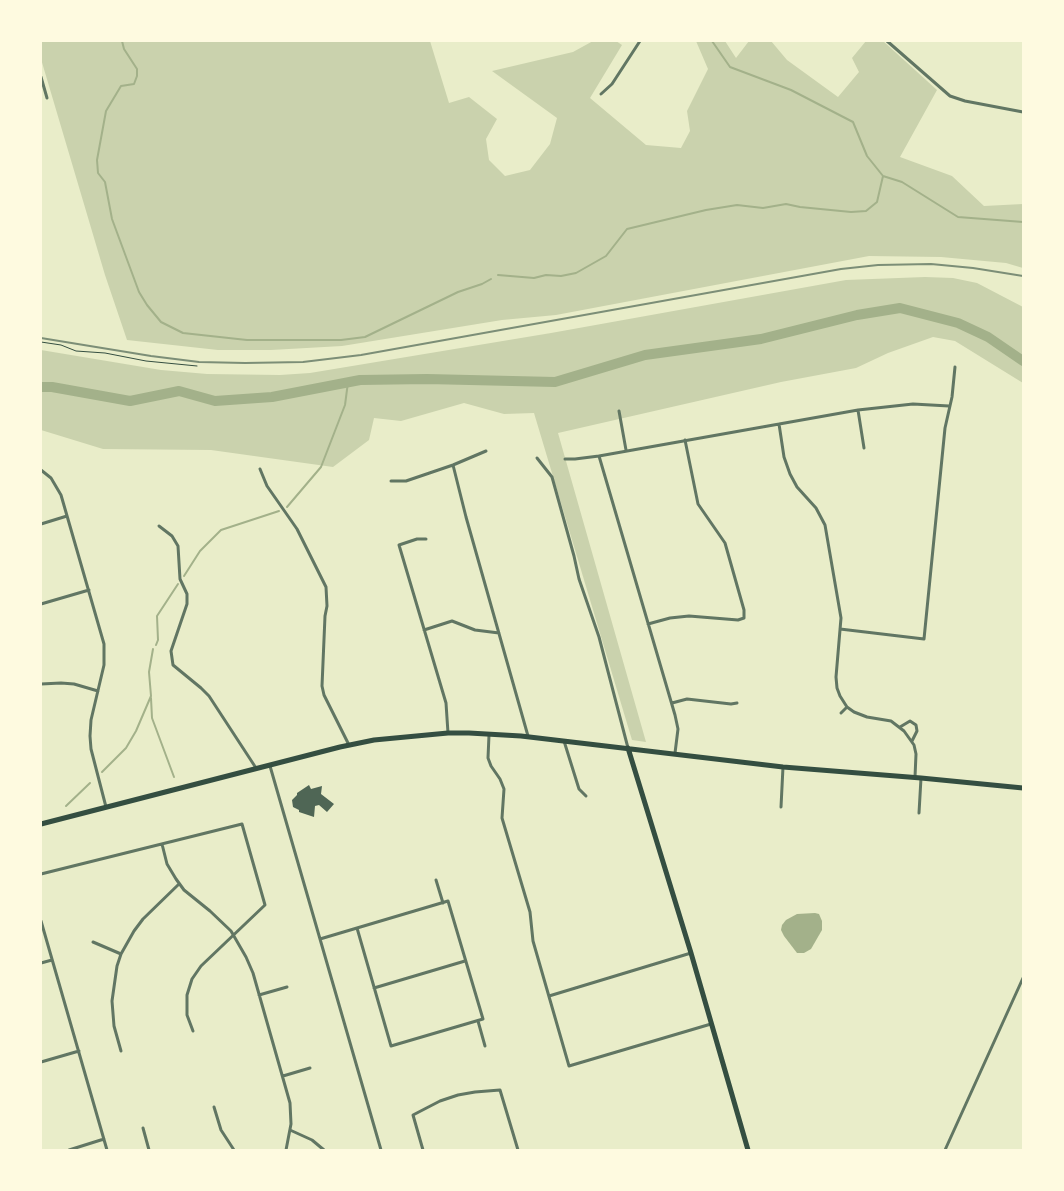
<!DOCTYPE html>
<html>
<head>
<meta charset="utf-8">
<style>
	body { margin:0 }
	#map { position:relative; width:1064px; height:1191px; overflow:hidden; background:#e9edc9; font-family:Raleway,sans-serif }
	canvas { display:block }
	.frame { position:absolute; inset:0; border:42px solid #fefae0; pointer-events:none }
</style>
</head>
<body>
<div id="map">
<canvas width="1064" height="1191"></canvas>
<div class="frame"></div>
</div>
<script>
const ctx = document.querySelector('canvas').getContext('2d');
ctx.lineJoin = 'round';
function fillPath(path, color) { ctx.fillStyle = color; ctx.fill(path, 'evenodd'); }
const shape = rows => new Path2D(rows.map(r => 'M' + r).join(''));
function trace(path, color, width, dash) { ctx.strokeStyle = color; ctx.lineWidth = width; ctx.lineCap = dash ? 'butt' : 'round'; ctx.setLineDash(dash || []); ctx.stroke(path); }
fillPath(shape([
	[41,41,430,41,449,103,469,97,497,119,486,139,489,160,505,176,530,170,550,144,557,118,492,71,573,52,593,41,616,41,622,45,590,98,646,145,681,148,690,131,687,111,708,69,696,41,725,41,736,58,749,41,771,41,787,60,838,97,859,72,852,58,866,41,883,41,937,90,900,157,952,176,984,206,1023,204,1023,268,1006,263,941,257,869,256,556,315,502,320,342,346,271,350,218,350,127,340,105,275,41,59],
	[925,277,953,278,977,283,1023,307,1023,383,955,341,933,337,888,353,856,368,781,382,558,433,646,742,632,740,534,413,504,414,464,403,401,421,374,418,369,440,333,467,211,450,103,449,41,430,41,350,161,370,207,374,280,375,310,373,551,333,846,280]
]), '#cad2ad');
fillPath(shape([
	[815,913,819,914,822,921,822,930,811,949,804,953,797,953,784,936,781,930,782,925,786,920,797,914]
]), '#a3b18a');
trace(shape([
	[122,41,124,49,137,69,137,76,134,84,121,86,106,111,97,160,98,173,105,182,112,219,139,292,147,305,161,322,183,333,247,340,341,340,365,337,458,292,482,284,491,279],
	[712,41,730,67,791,90,853,122,867,156,883,176,902,182,958,217,1023,222],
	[498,275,534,278,546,275,561,276,576,273,606,256,627,229,706,210,737,205,763,208,786,204,800,207,851,212,866,211,877,202,883,176],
	[287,507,321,467,345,405,348,382],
	[184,576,200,551,221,530,279,511],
	[156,645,158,640,157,616,178,584],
	[151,698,152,718,174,777],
	[102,772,126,748,136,731,151,696,149,672,153,649],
	[66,806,90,783]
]), '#a3b18a', 2);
trace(shape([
	[41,387,52,387,130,401,179,391,215,401,272,397,360,380,427,379,555,382,645,355,761,339,857,315,900,308,958,323,988,337,1023,361]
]), '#a3b18a', 10);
fillPath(shape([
	[309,785,311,789,322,786,321,794,334,804,327,812,319,805,315,806,314,817,299,812,299,810,293,807,292,800,297,795,297,793]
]), '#4f6655');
trace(shape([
	[41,342,61,345,76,351,105,353,146,361,197,366]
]), '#344e41', 1);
trace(shape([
	[887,41,950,96,965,101,1023,112],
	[41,77,47,98],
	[601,94,612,84,640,41],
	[858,410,864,448],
	[619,411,626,450],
	[779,424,784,457,790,474,797,487,816,508,825,525,841,618,836,677,837,688,840,696,847,707,854,712,867,717,891,721,904,731,914,745,916,754,915,777],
	[599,456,675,715,678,729,675,753],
	[537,458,552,477,574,556,579,579,599,637,628,748],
	[565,459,575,459,599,456,858,410,913,404,949,406],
	[453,465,466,517,528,736],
	[260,469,267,486,297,529,326,587,327,606,325,616,322,686,324,695,349,745],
	[41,470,51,478,61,495,104,644,104,665,91,720,90,736,91,749,106,807],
	[391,481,406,481,453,465,486,451],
	[41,524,67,516],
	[159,526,172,536,178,546,180,579,187,594,187,604,171,651,173,665,201,688,209,696,256,768],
	[426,539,417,539,399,545,446,703,448,733],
	[41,604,89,590],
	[648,624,670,618,689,616,738,620,744,618,744,610,725,543,698,504,685,440],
	[840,629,924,639,945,428,952,397,955,367],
	[424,630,452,621,475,630,499,633],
	[41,684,61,683,74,684,98,691],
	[672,703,687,699,731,704,737,703],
	[841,713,847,707],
	[900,727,910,721,916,725,917,731,912,741],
	[489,735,488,758,491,766,500,779,504,789,502,818,530,912,533,941,569,1066,711,1024],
	[564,741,579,789,586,796],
	[270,766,381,1150],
	[781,807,783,767],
	[919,813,921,778],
	[162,844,167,864,176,879,184,890,210,911,231,931,246,957,253,973,290,1103,291,1124,286,1150],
	[41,874,242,824,265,905,201,966,192,979,187,995,187,1015,193,1031],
	[436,880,443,903],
	[41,921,107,1150],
	[320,939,357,928,448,901,483,1019,391,1046,357,928],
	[93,942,121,954],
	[41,963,52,960],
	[374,988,465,961],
	[259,995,287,987],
	[549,996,691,953],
	[478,1021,485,1046],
	[121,1051,114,1026,112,1001,117,966,121,954,134,931,143,919,179,884],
	[41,1062,79,1051],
	[283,1076,310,1068],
	[214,1107,221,1130,234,1150],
	[143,1128,149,1150],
	[290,1130,312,1140,324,1150],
	[69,1150,104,1139],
	[423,1150,413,1115,440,1101,458,1095,475,1092,500,1090,518,1150],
	[945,1150,1023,978]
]), '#617663', 3);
trace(shape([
	[628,748,691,953,748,1150],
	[41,824,340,747,374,740,448,733,469,733,521,736,783,767,921,778,1023,788]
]), '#344e41', 5);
trace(shape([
	[41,338,151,356,199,362,245,363,303,362,361,355,841,269,878,265,931,264,973,268,1023,276]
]), '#7c8e77', 2);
</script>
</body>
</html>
